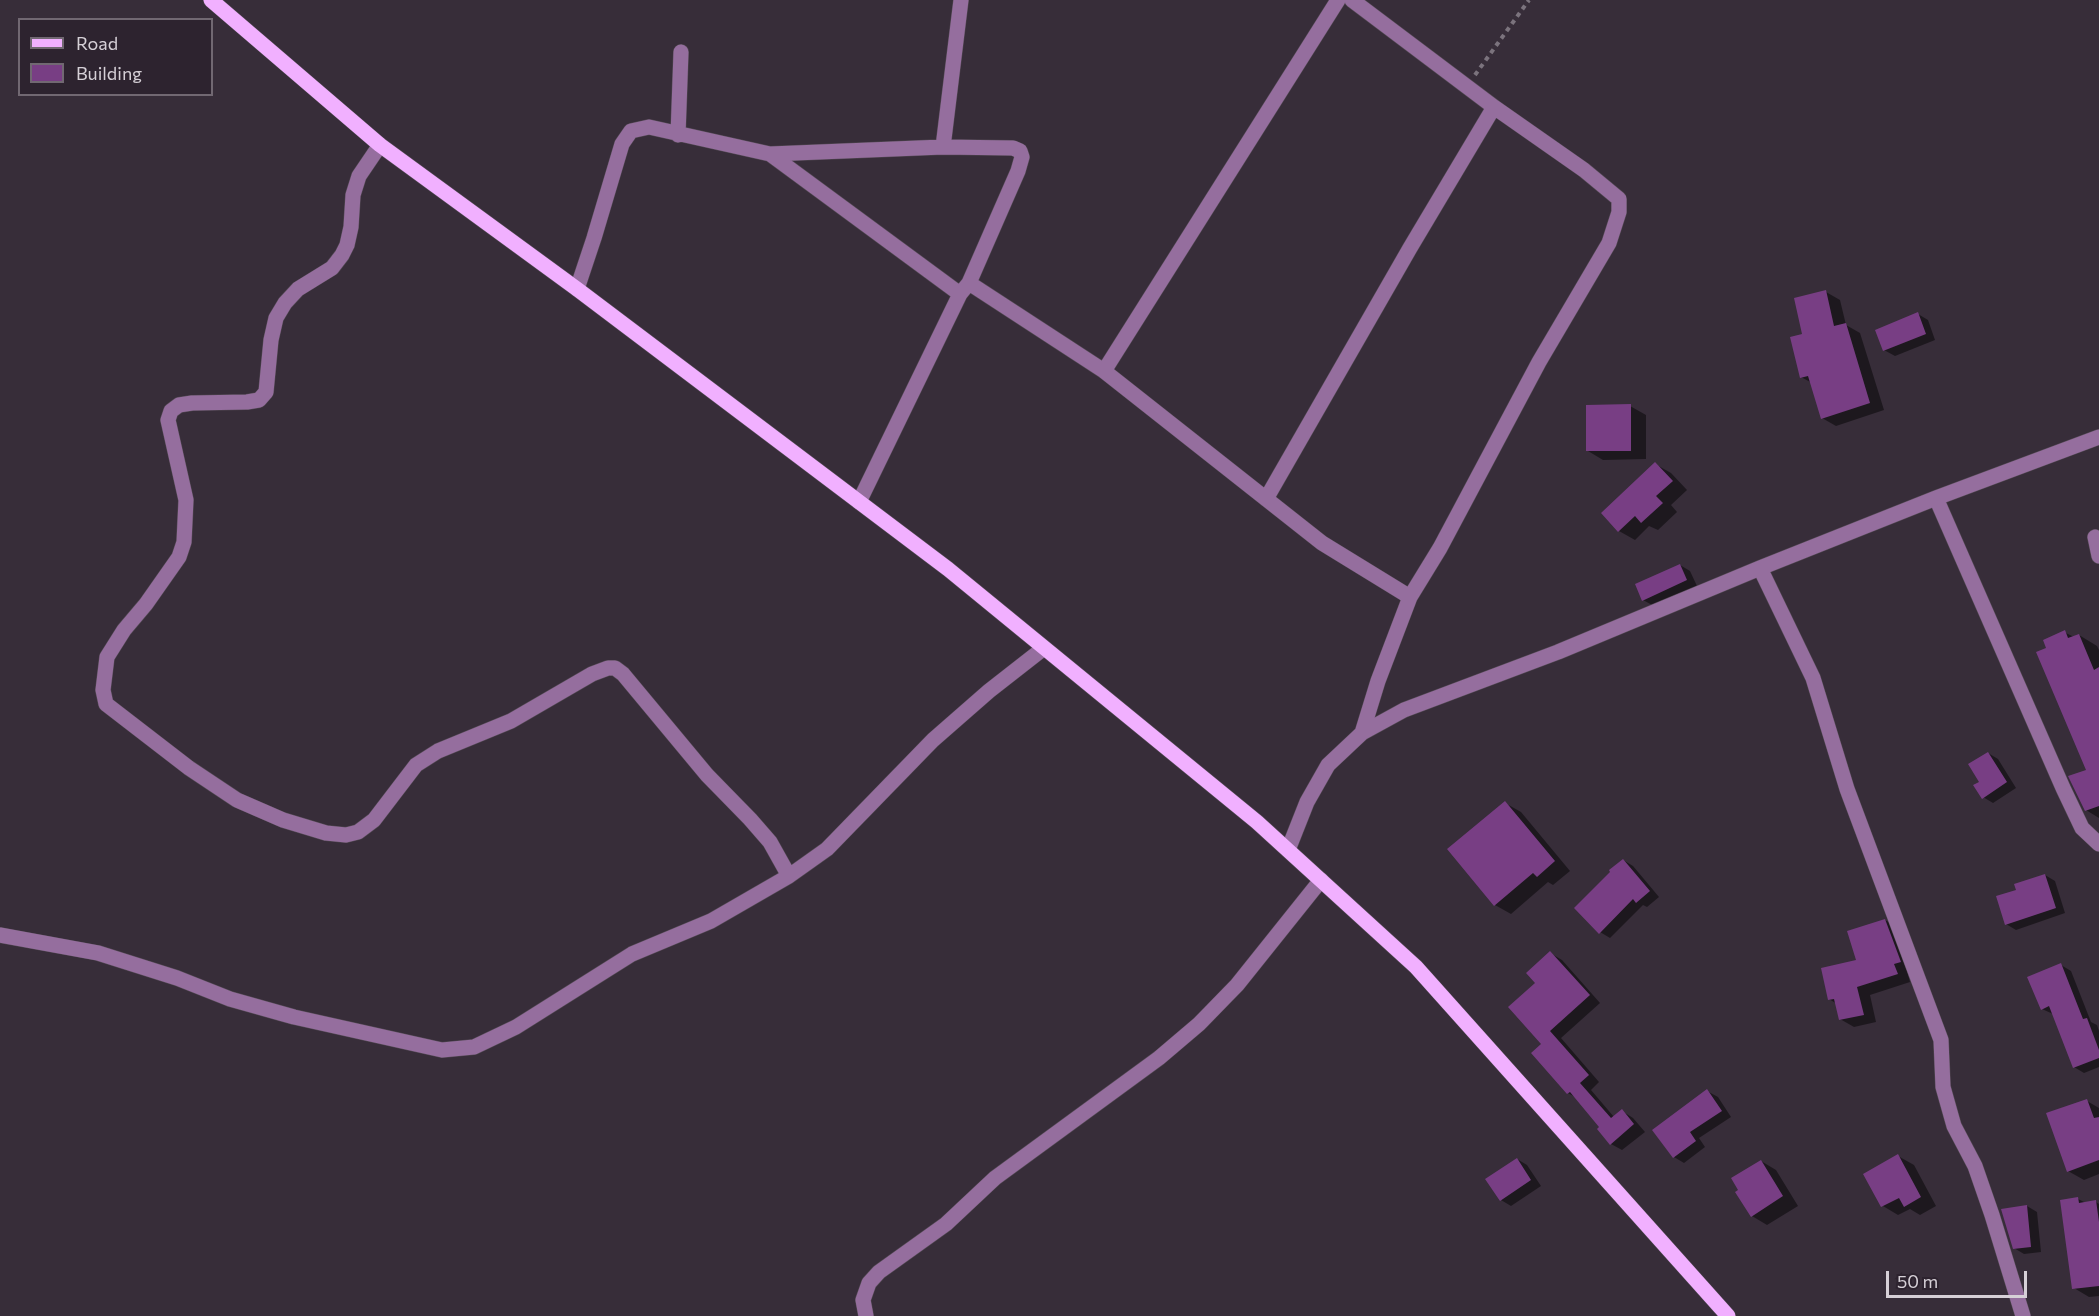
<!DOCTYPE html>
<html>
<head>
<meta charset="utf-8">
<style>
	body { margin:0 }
	#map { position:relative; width:2099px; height:1316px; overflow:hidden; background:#372d39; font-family:Commissioner,sans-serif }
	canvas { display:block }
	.legend { position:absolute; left:18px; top:18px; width:195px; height:78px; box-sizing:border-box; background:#2d232f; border:2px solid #716872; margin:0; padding:8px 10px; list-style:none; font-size:18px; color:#d6d0d7 }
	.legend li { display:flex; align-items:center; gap:12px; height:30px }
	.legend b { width:30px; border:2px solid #716872 }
	.scale { position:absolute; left:1886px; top:1271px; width:141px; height:27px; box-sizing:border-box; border:3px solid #d6d0d7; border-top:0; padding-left:8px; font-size:18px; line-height:21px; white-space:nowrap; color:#d6d0d7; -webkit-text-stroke:4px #2d232f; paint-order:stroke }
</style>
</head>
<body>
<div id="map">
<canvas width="2099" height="1316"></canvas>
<ul class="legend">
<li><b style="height:8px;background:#f1b0ff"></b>Road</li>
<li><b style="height:16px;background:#783e84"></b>Building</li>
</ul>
<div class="scale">50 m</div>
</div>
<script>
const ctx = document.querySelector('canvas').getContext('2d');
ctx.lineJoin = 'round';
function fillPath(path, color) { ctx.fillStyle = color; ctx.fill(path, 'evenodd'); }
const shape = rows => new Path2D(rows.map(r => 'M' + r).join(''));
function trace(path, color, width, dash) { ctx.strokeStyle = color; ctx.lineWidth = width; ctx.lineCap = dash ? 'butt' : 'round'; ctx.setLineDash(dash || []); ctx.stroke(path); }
fillPath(shape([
	[1826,292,1840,300,1846,325,1860,333,1884,410,1836,426,1822,418,1812,383,1801,377,1804,335],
	[1918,314,1928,320,1935,340,1895,356,1884,350],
	[1630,406,1646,415,1646,459,1603,460,1588,451],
	[1655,464,1671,473,1687,490,1671,505,1677,512,1658,530,1649,526,1635,540,1619,531],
	[1680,565,1690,571,1697,586,1654,606,1643,600],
	[2064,632,2074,637,2079,635,2097,646,2099,650,2099,818,2086,810,2088,771,2048,649],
	[1988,753,1998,759,2016,788,1993,803,1983,797,1981,782],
	[1505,803,1521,812,1570,871,1553,885,1548,882,1511,914,1495,905],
	[1623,860,1633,866,1659,897,1647,907,1643,905,1610,938,1600,932],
	[2045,875,2055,881,2065,913,2016,930,2006,924],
	[1885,920,1899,928,1914,969,1907,971,1910,982,1870,995,1876,1022,1854,1027,1840,1019,1837,1004,1829,999,1858,961],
	[1550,953,1562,960,1600,1003,1561,1038,1599,1082,1591,1090,1614,1117,1622,1111,1633,1118,1645,1132,1622,1150,1611,1144,1601,1127,1577,1098,1568,1093,1543,1044,1537,983],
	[2061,965,2071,971,2091,1022,2097,1025,2099,1031,2099,1067,2084,1073,2074,1067,2053,1014,2042,1009],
	[1707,1091,1718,1097,1731,1117,1699,1138,1705,1147,1684,1163,1674,1157],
	[2087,1101,2099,1108,2099,1174,2084,1180,2068,1171],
	[1898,1156,1914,1165,1936,1206,1920,1215,1910,1209,1898,1215,1883,1206,1865,1174],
	[1517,1159,1527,1165,1541,1186,1511,1206,1501,1200],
	[1761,1161,1776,1170,1798,1206,1767,1225,1752,1216],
	[2078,1199,2086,1203,2096,1202,2099,1204,2099,1296,2089,1297,2074,1288],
	[2027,1206,2037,1212,2041,1252,2024,1254,2014,1248]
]), '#0007');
fillPath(shape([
	[1826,290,1834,326,1846,323,1870,403,1821,419,1808,376,1800,378,1790,337,1802,334,1794,298],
	[1918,312,1926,334,1883,351,1875,330],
	[1631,404,1631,451,1586,451,1586,405],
	[1655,462,1673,481,1656,496,1663,503,1641,523,1635,516,1618,532,1601,513],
	[1680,564,1687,580,1642,601,1635,584],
	[2065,630,2068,638,2079,634,2094,670,2099,667,2099,806,2085,811,2068,776,2086,770,2036,652,2046,648,2043,640],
	[1988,752,2007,782,1982,799,1973,785,1979,782,1968,764],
	[1505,801,1555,861,1537,877,1533,873,1494,906,1447,849],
	[1623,859,1650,891,1636,903,1633,899,1599,934,1574,908,1610,872,1609,870],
	[2045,874,2056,908,2005,925,1996,896,2016,890,2014,884],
	[1885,919,1901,962,1894,964,1898,974,1857,987,1864,1015,1839,1020,1834,999,1828,1000,1821,968,1856,960,1847,931],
	[1550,951,1590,995,1550,1031,1589,1075,1580,1083,1611,1118,1622,1109,1634,1124,1610,1145,1597,1129,1599,1127,1570,1092,1567,1094,1531,1053,1541,1044,1508,1007,1535,983,1526,973],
	[2061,963,2083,1019,2087,1018,2099,1050,2099,1058,2073,1068,2049,1006,2041,1010,2027,977],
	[1707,1089,1722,1111,1690,1132,1696,1141,1673,1158,1652,1130],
	[2087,1099,2094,1118,2099,1117,2099,1160,2067,1172,2046,1113],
	[1898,1154,1921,1197,1904,1207,1899,1198,1881,1207,1863,1174],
	[1517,1158,1531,1180,1500,1201,1485,1179],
	[1761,1160,1783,1196,1751,1217,1735,1192,1738,1190,1731,1178],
	[2078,1197,2079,1203,2096,1200,2099,1222,2099,1286,2072,1289,2060,1200],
	[2027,1205,2031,1247,2013,1249,2001,1209]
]), '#783e84');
const minor = shape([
	[678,135,681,52],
	[380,145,359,176,353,195,351,227,347,245,342,255,332,268,298,289,285,303,276,318,271,340,266,392,259,400,247,402,192,403,179,405,171,411,168,420,186,500,184,542,179,557,146,604,124,630,107,657,103,690,106,704,189,768,237,800,283,820,326,833,346,835,358,832,374,820,416,765,438,751,511,721,592,674,608,668,615,668,623,674,707,775,750,819,770,842,789,876],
	[943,147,961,0],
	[770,154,960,294],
	[969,283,1104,371,1322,543,1410,597],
	[577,289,594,238,622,144,631,131,649,127,770,154,943,147,1013,148,1020,151,1022,157,1018,171,969,283,960,294,859,502],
	[1104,371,1338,0],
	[1936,498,2063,788,2082,828,2099,844],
	[1266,499,1410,248,1494,107,1352,0],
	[2095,537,2099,556],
	[1760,568,1813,678,1847,789,1941,1040,1943,1087,1954,1126,1975,1166,1992,1215,2023,1316],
	[1362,733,1378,681,1410,597,1440,548,1539,362,1609,243,1619,212,1619,199,1584,170,1494,107],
	[1288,850,1307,802,1328,765,1362,733,1404,710,1558,652,1760,568,1936,498,2099,437],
	[0,935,98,953,177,978,230,999,294,1017,442,1050,474,1047,516,1027,632,954,711,921,789,876,827,849,933,740,989,691,1044,648],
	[866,1316,863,1300,869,1283,879,1272,946,1224,995,1178,1159,1058,1199,1024,1237,985,1321,880]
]);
const major = shape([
	[211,0,380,145,577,289,948,569,1257,822,1416,967,1728,1316]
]);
trace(minor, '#544a55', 16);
trace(major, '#544a55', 16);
trace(shape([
	[1475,75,1529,0]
]), '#7b737d', 4, [4.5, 4.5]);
trace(minor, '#956e9e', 15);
trace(major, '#f1b0ff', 15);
</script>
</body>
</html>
